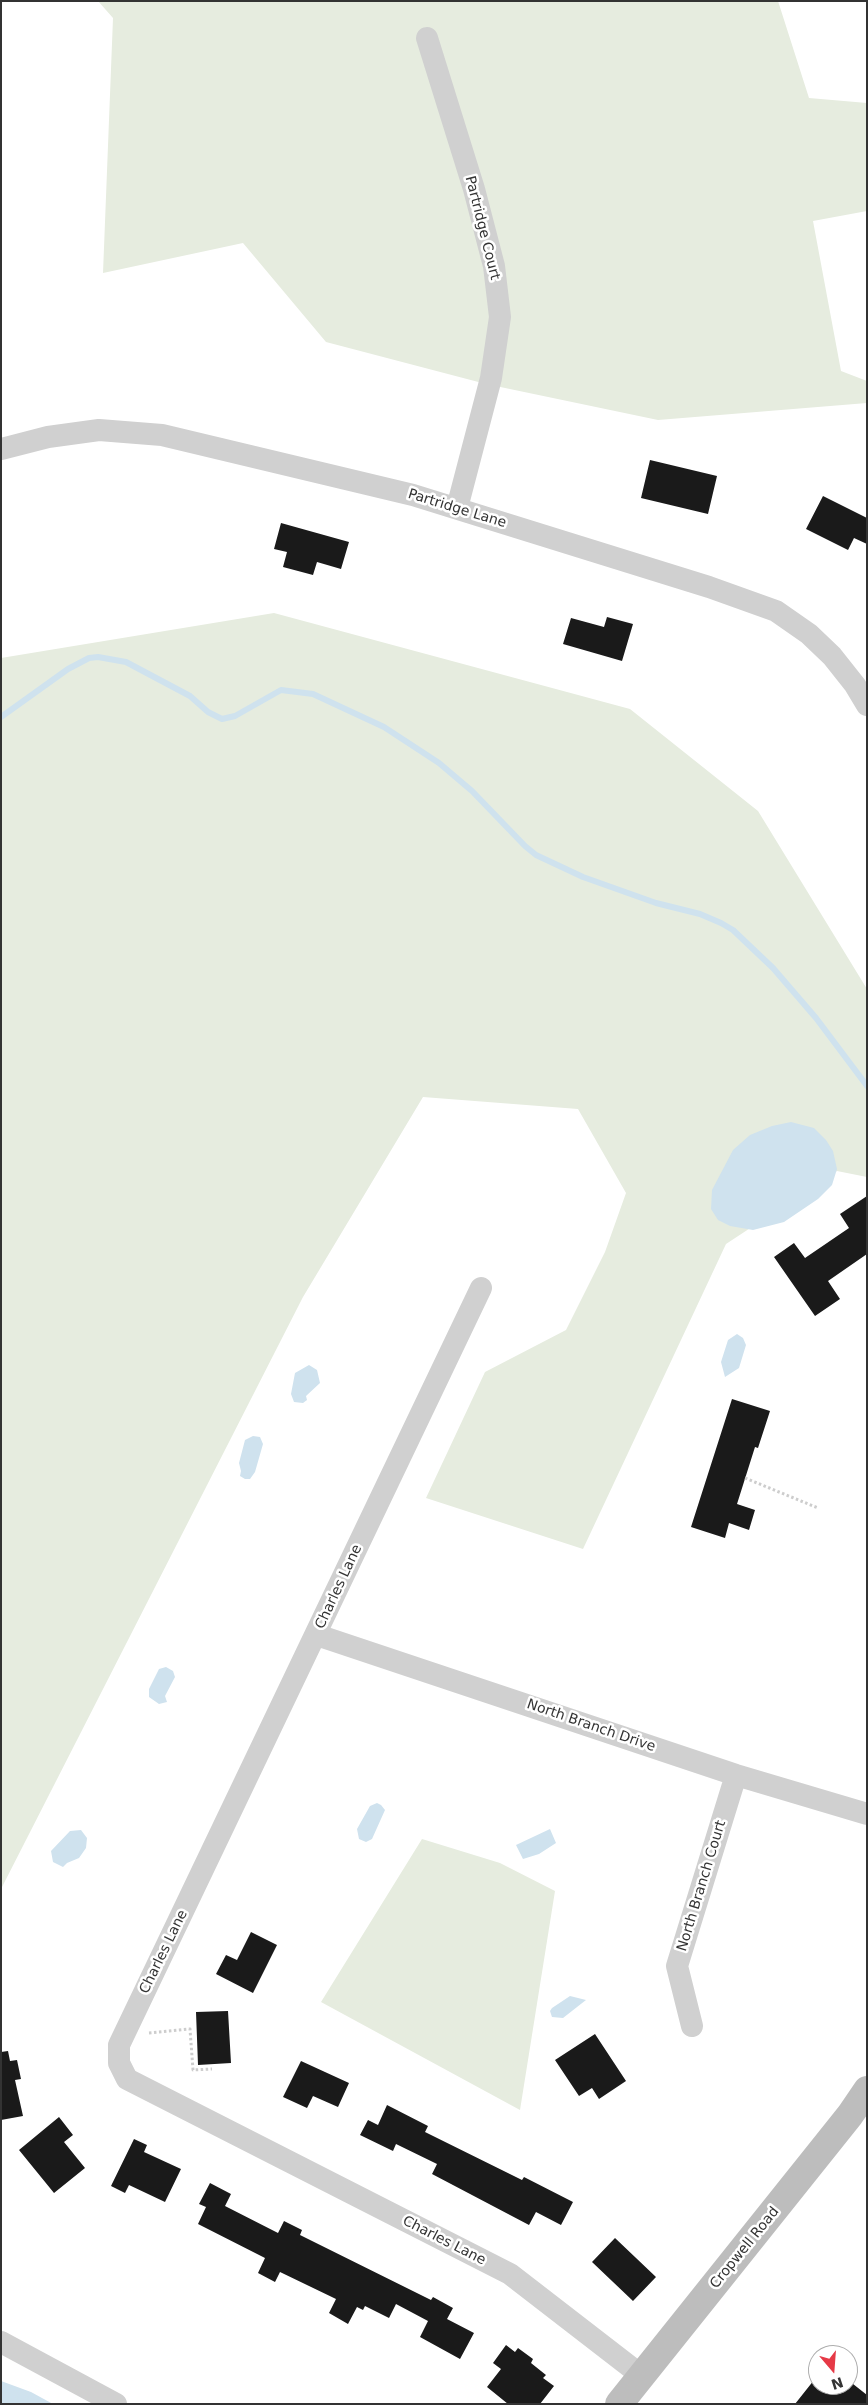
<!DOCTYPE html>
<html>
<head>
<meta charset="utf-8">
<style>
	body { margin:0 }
	#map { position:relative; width:868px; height:2405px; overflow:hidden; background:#fff; font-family:"DejaVu Sans",sans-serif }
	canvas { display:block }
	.frame { position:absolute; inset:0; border:2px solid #333; pointer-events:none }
	.north { position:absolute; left:808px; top:2345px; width:50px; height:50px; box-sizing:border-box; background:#fff; border:1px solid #adadad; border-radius:50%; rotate:162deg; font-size:14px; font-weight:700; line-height:20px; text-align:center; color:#333 }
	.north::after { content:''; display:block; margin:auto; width:18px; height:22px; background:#e63946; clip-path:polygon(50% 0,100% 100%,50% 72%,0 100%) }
</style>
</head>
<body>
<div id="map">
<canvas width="868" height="2405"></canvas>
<div class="frame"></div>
<div class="north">N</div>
</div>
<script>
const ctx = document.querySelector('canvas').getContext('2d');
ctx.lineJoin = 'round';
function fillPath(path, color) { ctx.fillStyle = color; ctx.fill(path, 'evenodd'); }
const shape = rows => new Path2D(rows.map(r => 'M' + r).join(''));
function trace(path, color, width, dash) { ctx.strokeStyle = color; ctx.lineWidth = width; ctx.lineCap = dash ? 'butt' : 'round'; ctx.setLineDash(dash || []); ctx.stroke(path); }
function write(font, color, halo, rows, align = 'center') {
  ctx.font = font + ' "DejaVu Sans",sans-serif'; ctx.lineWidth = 5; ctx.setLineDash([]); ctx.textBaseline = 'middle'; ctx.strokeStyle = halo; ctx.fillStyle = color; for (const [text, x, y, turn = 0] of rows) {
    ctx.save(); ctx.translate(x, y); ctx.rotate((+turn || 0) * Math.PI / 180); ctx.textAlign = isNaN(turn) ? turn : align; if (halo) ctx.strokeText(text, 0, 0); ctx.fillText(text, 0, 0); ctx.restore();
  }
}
fillPath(shape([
	[98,1,778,1,809,98,867,103,867,211,813,221,841,371,867,381,867,403,658,420,486,384,326,342,243,243,103,273,113,18],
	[274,613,630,709,758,811,867,989,867,1177,837,1171,726,1244,583,1549,426,1498,485,1372,566,1330,605,1252,626,1193,578,1109,423,1097,303,1297,1,1889,1,658],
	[422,1839,500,1863,555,1891,520,2110,321,2002]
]), '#e6ecdf');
fillPath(shape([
	[791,1122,814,1128,826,1140,833,1151,837,1169,832,1185,818,1199,784,1222,753,1230,730,1226,718,1220,711,1209,712,1190,733,1150,750,1135,772,1126],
	[737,1334,743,1338,746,1345,739,1368,725,1377,721,1362,728,1340],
	[309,1365,317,1370,320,1383,306,1396,307,1400,303,1403,294,1402,291,1394,295,1373],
	[253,1436,260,1437,263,1444,255,1472,250,1479,245,1479,240,1476,241,1471,239,1463,245,1440],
	[166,1667,173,1671,175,1677,165,1696,167,1702,159,1704,149,1697,149,1689,159,1669],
	[377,1803,381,1805,385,1810,372,1839,366,1842,359,1839,357,1829,370,1806],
	[550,1829,556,1843,539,1854,523,1859,516,1845],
	[81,1830,87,1838,86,1848,79,1858,67,1863,63,1867,53,1862,51,1851,70,1831],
	[570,1996,586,2000,563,2018,552,2017,550,2011,552,2008],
	[1,2381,31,2392,53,2404,1,2404]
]), '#cfe2ee');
trace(shape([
	[1,717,68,669,89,658,98,657,126,662,190,696,208,712,222,719,235,716,281,690,313,694,384,727,439,763,472,791,525,846,536,855,583,877,656,903,700,914,721,923,733,930,773,968,816,1018,867,1086]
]), '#cfe2ee', 6);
fillPath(shape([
	[650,460,717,476,708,514,641,498],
	[823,496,867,518,867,544,854,538,848,550,806,529],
	[281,523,349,542,341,569,317,562,313,575,283,567,287,552,274,549],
	[607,617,633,624,622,661,563,644,571,618,604,627],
	[867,1196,867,1254,828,1281,840,1299,815,1316,774,1257,794,1243,805,1258,849,1228,840,1214],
	[732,1399,770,1411,758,1448,755,1447,737,1504,755,1510,749,1530,729,1523,725,1538,691,1527],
	[251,1932,277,1945,253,1993,216,1974,226,1955,237,1960],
	[228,2011,231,2063,198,2065,196,2012],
	[595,2034,626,2081,599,2099,592,2088,579,2096,555,2060],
	[8,2051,10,2061,17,2060,21,2079,15,2080,23,2116,1,2120,1,2052],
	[301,2061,349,2083,338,2107,313,2096,307,2108,283,2097],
	[387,2105,428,2126,425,2132,522,2180,524,2177,573,2202,561,2225,536,2212,529,2225,432,2174,437,2164,396,2144,393,2151,360,2135,368,2120,378,2125],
	[59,2117,73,2135,64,2142,85,2168,54,2193,19,2150],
	[134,2139,147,2145,144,2152,181,2169,165,2202,129,2185,125,2193,111,2186],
	[210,2183,231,2194,225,2206,278,2233,284,2221,302,2230,300,2235,431,2300,433,2297,453,2308,447,2319,474,2333,460,2359,420,2337,428,2321,396,2304,389,2318,365,2306,363,2310,357,2307,348,2324,329,2313,336,2299,280,2272,275,2282,258,2273,265,2258,198,2224,206,2207,199,2204],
	[615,2238,656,2277,633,2301,592,2262],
	[506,2345,515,2352,518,2348,533,2359,531,2363,546,2375,543,2378,554,2386,540,2404,508,2404,487,2387,501,2369,493,2363],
	[818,2375,818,2385,848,2385,848,2380,867,2395,867,2404,795,2404]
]), '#1a1a1a');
trace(shape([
	[745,1478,818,1508],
	[149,2033,190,2029,193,2070,212,2069]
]), '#cdcdcd', 3, [2.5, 2.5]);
trace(shape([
	[427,38,474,189,494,266,500,317,491,378,457,508],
	[1,449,48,437,99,430,162,435,413,495,709,587,776,611,809,634,832,656,855,685,867,705],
	[481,1288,119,2045,119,2063,127,2079,510,2274,642,2376],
	[317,1635,736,1775,867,1814],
	[692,2026,677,1966,736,1775],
	[1,2342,116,2404]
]), '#d0d0d0', 22);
trace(shape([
	[619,2404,850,2115,867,2090]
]), '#bdbdbd', 28);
write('14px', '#333', '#fff', [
	["Partridge Court",482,228,76],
	["Partridge Lane",457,509,17],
	["Charles Lane",339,1587,-65],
	["North Branch Drive",591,1726,19],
	["North Branch Court",702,1886,-73],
	["Charles Lane",164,1952,-64],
	["Charles Lane",444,2241,27],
	["Cropwell Road",745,2248,-51]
]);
</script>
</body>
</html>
